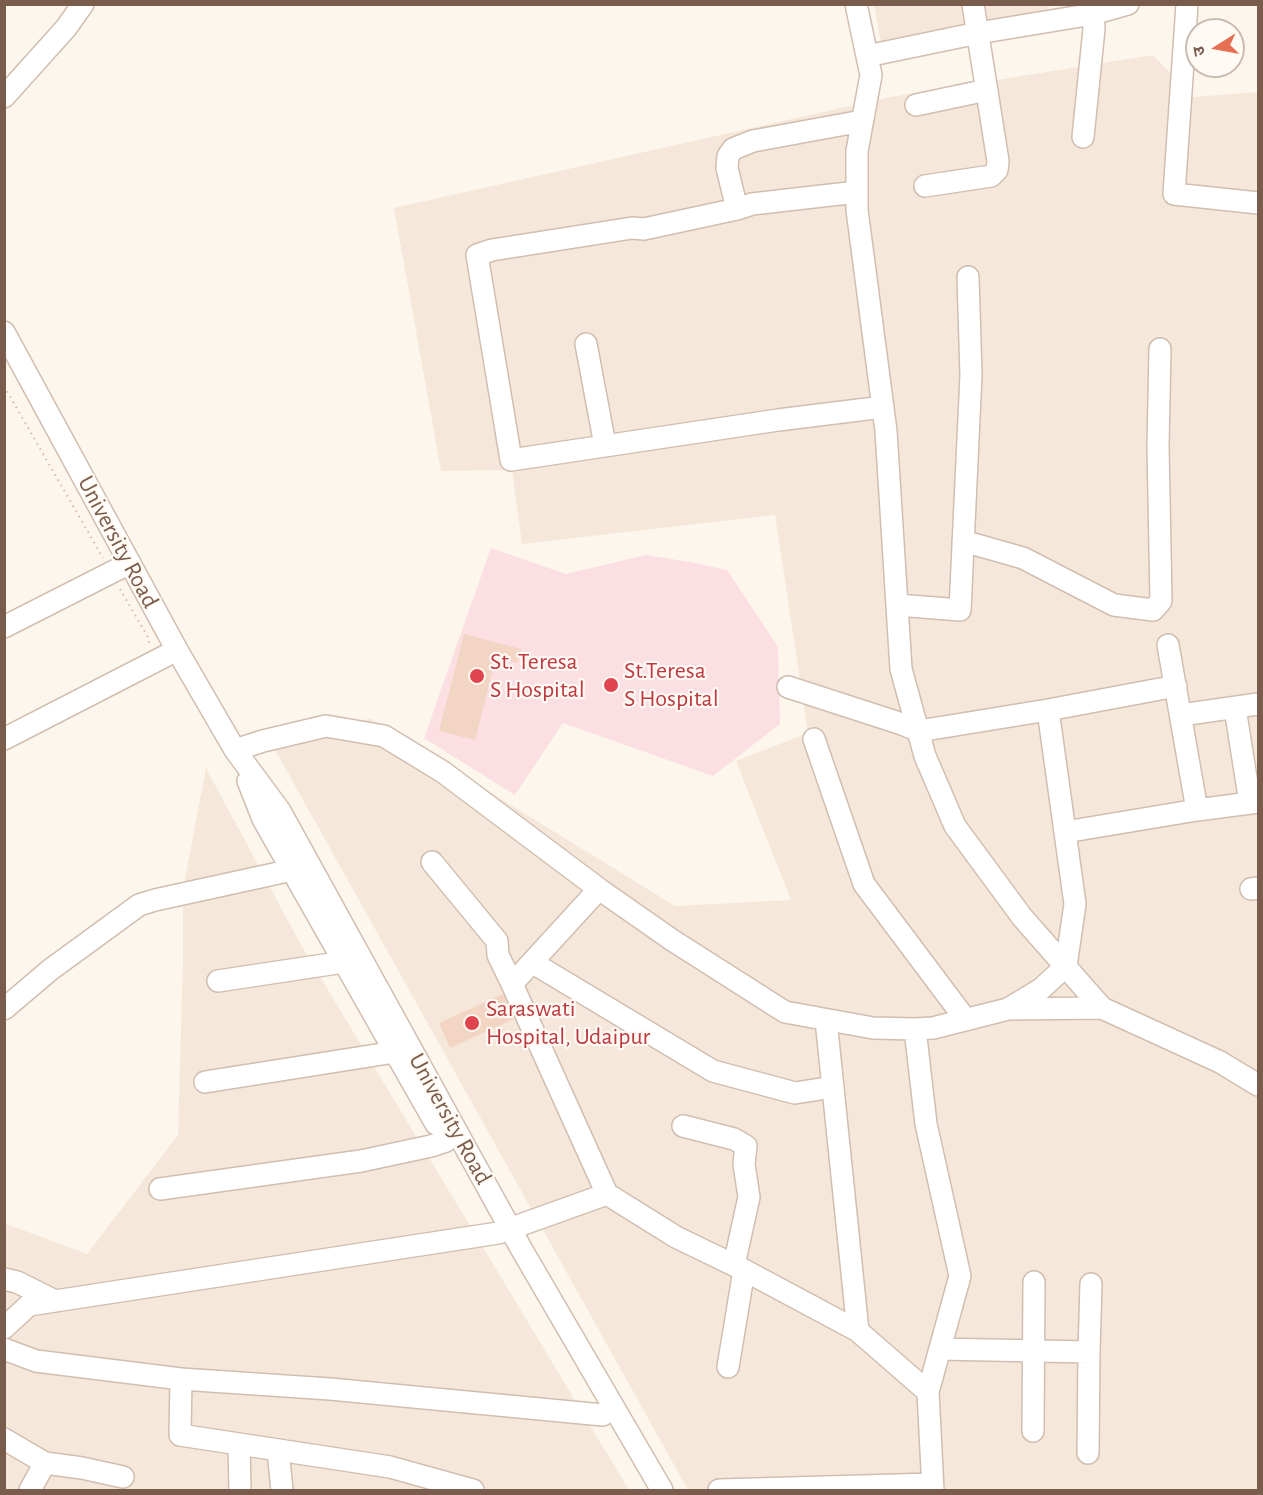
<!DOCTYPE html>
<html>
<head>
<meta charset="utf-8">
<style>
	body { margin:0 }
	#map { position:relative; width:1263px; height:1495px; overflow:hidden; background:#fdf6ec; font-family:"Alegreya Sans","Noto Sans Devanagari",sans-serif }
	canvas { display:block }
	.frame { position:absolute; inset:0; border:6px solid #7a5c4d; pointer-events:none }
	.north { position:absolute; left:1185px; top:18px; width:60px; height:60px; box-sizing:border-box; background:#fffaf3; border:2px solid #cabbb1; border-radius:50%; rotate:259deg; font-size:16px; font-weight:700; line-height:24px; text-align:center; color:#7a5c4d }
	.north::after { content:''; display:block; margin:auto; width:21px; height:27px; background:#e76f51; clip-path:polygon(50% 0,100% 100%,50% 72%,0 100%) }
</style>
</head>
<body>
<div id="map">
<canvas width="1263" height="1495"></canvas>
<div class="frame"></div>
<div class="north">उ</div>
</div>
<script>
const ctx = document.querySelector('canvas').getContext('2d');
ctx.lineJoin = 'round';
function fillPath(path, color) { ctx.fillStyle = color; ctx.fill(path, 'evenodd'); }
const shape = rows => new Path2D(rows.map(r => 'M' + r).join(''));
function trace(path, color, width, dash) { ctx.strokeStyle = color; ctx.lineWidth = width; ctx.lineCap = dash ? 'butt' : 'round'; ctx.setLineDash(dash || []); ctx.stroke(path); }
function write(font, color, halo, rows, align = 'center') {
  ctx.font = font + ' "Alegreya Sans",sans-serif'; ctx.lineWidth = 4.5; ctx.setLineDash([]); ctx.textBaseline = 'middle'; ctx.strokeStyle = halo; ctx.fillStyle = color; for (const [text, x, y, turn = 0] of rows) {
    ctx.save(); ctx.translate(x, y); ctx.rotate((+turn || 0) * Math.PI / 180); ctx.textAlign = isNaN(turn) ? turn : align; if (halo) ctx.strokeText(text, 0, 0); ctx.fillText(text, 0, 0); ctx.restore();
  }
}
fillPath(shape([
	[874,5,1050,5,1045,15,882,50],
	[1153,55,1194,97,1258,92,1258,1490,688,1490,264,730,371,719,675,906,791,900,736,761,808,733,775,515,522,544,512,470,441,471,394,208,890,97],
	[206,768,301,945,629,1490,5,1490,4,1223,87,1254,178,1135,183,959,183,890]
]), '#f5e8da');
fillPath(shape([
	[491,548,566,574,646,555,690,562,727,570,778,647,780,724,713,776,563,723,515,795,424,738]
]), '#fbdfe3');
fillPath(shape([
	[464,634,521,649,517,663,496,657,475,740,439,731],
	[503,994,514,1019,450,1048,439,1023]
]), '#f3d5c3');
const minor = shape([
	[856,4,871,75,857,151,857,210,886,431,901,669,925,756,955,826,1022,917,1102,1008,1220,1062,1258,1085],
	[1187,4,1174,194,1258,203],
	[867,56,978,33,1093,14,1128,4],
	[4,97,66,28,83,4],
	[916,105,987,90],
	[1083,137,1094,29,1093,14],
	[925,186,991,176,997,170,998,161,973,4],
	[857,192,752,204,737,209,644,229,632,228,492,250,477,255,511,460,778,420,883,407],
	[737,209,727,168,728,156,733,149,753,141,862,121],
	[4,332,177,650,235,750,280,811,522,1250,662,1490],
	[586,344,605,445],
	[963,541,1023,558,1114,605,1153,610,1161,601,1158,446,1160,349],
	[898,605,960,610,971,375,968,277],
	[4,627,130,563],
	[1168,645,1197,810],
	[788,687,902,724,919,731,1048,710,1075,904,1066,966,1041,989,1008,1009],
	[1235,708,1250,803],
	[1048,710,1176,686],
	[1181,715,1258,704],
	[4,739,177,650],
	[814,739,864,884,966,1020],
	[235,750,263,741,326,726,384,736,443,772,599,889,672,940,785,1012,873,1028,915,1029,933,1028,1008,1009,1102,1008],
	[248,781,263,819,436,1124],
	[1065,832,1197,810,1258,802],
	[432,862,497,941,498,955,512,984],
	[1251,889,1258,888],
	[533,963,713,1071,795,1093,833,1087],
	[218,981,344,962],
	[4,1009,50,970,139,905,155,900,292,870,302,865],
	[826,1020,858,1331],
	[915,1029,926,1124,960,1276,928,1392],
	[205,1082,395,1052],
	[683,1126,734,1139,746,1146,744,1164,749,1197,734,1265],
	[160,1189,361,1161,431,1146,446,1141],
	[607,1194,676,1237,744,1270,858,1331,928,1392,933,1490],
	[4,1279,17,1282,55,1301],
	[4,1328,29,1305,498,1233,607,1194,512,984,599,889],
	[4,1349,36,1361,181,1379],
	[940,1349,1089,1352,1091,1284],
	[728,1367,744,1270],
	[1033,1431,1034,1282],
	[4,1439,45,1463,30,1490],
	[239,1444,240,1490],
	[278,1450,282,1490],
	[1088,1453,1089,1352],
	[45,1463,82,1468,123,1477],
	[473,1490,390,1467,180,1435,181,1379,330,1389,603,1415],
	[719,1490,932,1484]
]);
trace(minor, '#d1beb0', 24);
trace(shape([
	[4,386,103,558],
	[120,589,149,639,149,644]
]), '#d9b8a5', 2, [1.5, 4.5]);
trace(minor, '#fff', 21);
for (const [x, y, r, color] of [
	[477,676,8,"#e0444e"],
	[611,685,8,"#e0444e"],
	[472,1023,8,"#e0444e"]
]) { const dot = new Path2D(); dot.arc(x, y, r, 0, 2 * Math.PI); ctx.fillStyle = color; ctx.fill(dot); trace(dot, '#fffaf3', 2); }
write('24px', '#7a5c4d', '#fffaf3', [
	["University Road",118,542,62],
	["University Road",450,1119,61]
]);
write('24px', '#be3a42', '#fffaf3', [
	["St. Teresa",490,662],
	["S Hospital",490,690],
	["St.Teresa",624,671],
	["S Hospital",624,699],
	["Saraswati",486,1009],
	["Hospital, Udaipur",486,1037]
], 'left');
</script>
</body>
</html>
